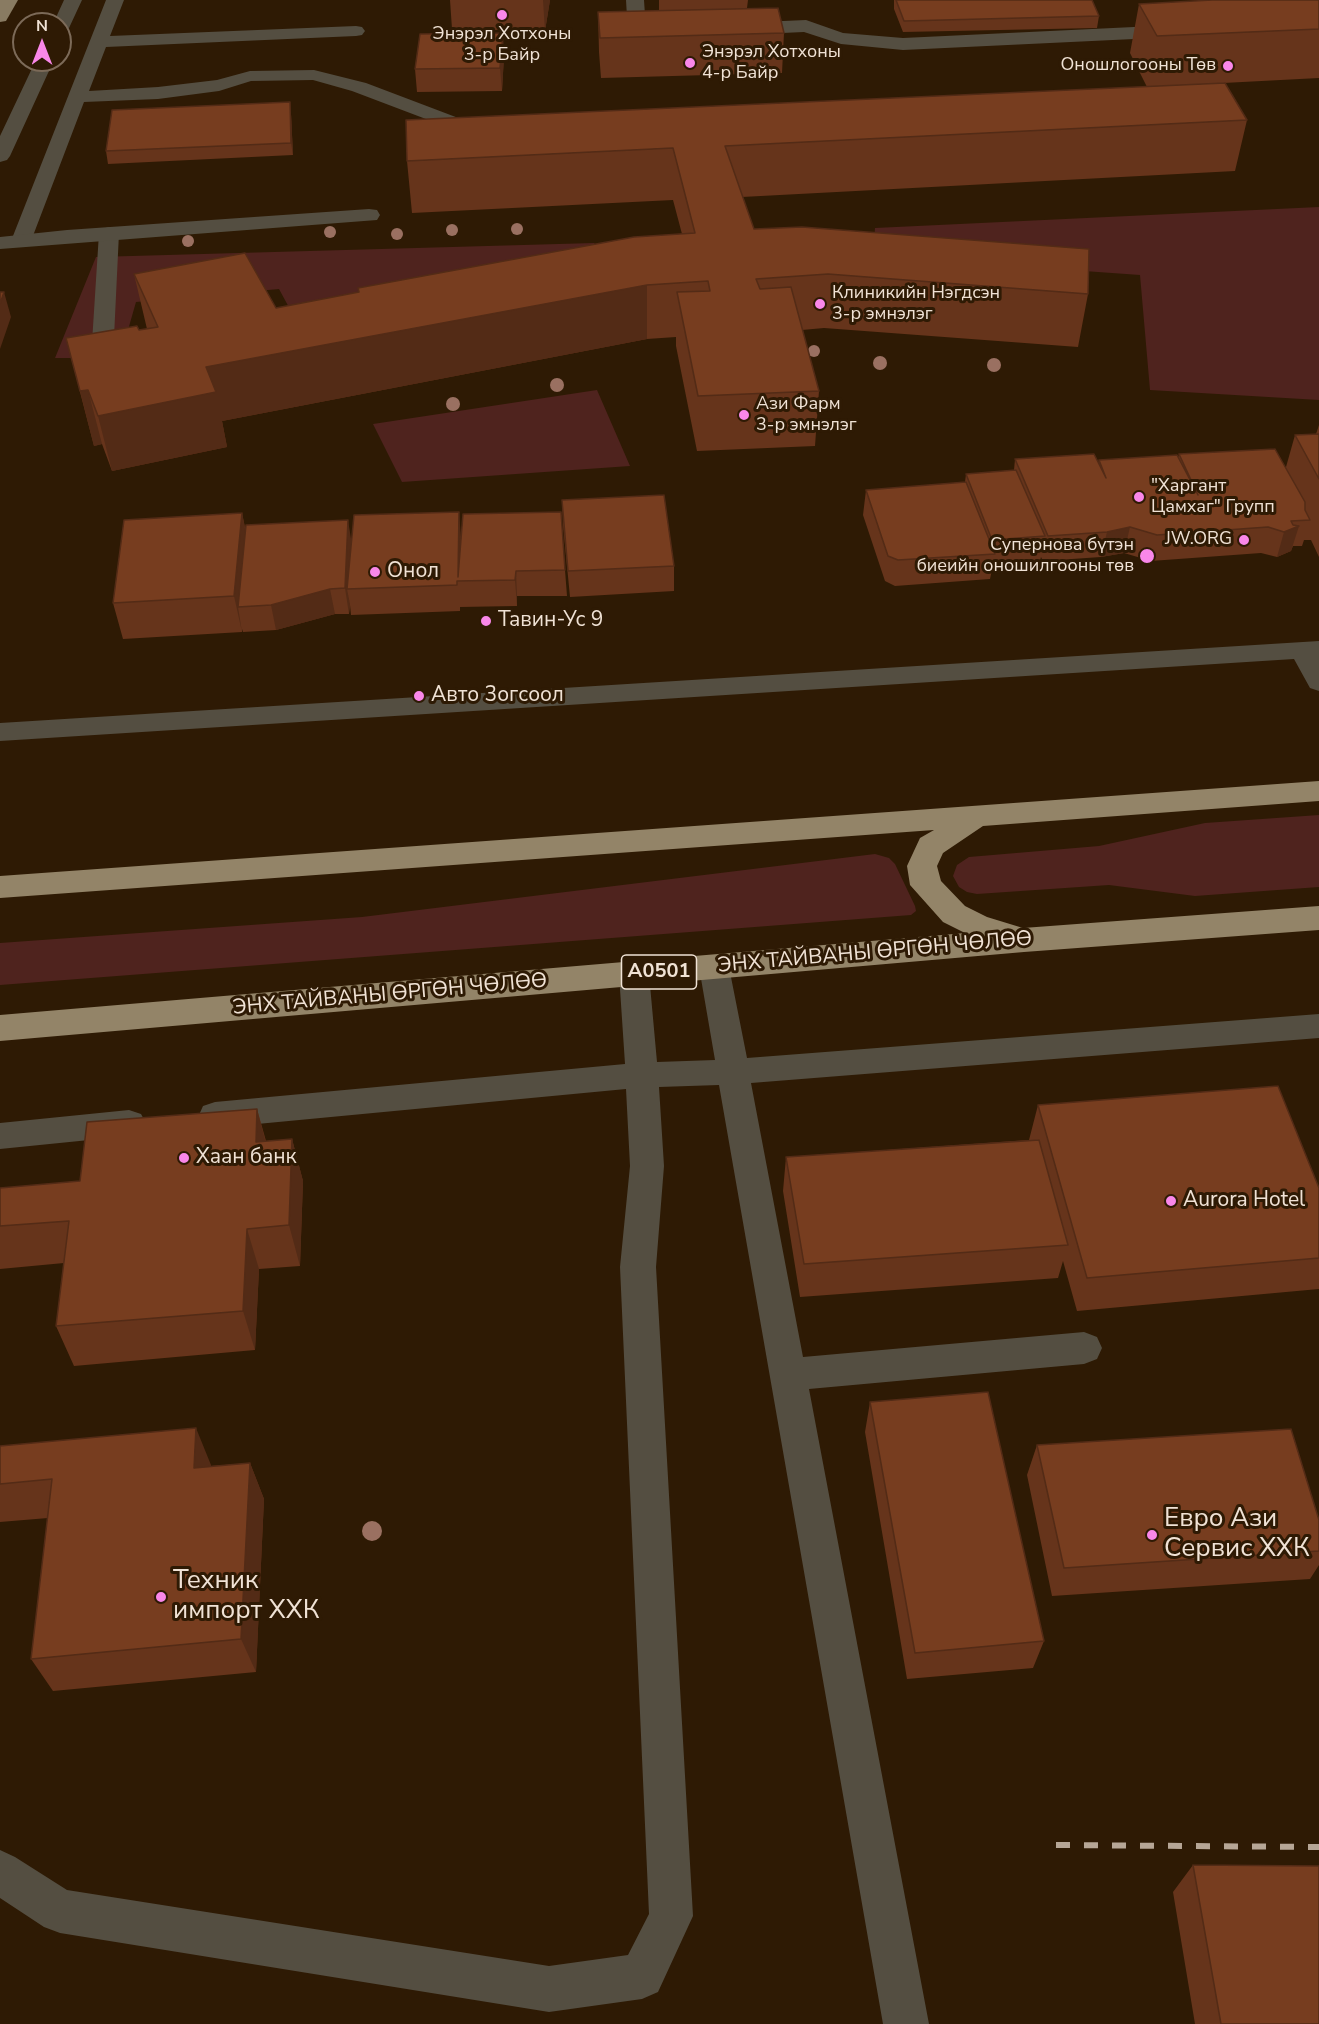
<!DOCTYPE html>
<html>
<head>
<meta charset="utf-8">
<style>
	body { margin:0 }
	#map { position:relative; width:1319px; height:2024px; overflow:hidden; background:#2e1a04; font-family:"Nunito Sans",sans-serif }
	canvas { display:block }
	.north { position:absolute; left:12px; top:12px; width:60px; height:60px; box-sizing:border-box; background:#2e1a04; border:2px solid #7c6a58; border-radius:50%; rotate:0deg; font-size:16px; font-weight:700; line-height:24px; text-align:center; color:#f0e2d5 }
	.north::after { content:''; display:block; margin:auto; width:21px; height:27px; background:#f987e9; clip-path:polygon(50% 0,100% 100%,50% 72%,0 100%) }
</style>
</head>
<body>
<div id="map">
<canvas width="1319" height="2024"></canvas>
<div class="north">N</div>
</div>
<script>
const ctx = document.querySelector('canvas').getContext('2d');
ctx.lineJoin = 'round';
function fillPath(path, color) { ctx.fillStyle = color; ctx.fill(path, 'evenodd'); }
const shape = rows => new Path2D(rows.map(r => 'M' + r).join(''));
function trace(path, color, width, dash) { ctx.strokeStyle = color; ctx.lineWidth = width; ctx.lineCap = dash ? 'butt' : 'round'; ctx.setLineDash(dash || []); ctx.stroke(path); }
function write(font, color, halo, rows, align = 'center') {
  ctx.font = font + ' "Nunito Sans",sans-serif'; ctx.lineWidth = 6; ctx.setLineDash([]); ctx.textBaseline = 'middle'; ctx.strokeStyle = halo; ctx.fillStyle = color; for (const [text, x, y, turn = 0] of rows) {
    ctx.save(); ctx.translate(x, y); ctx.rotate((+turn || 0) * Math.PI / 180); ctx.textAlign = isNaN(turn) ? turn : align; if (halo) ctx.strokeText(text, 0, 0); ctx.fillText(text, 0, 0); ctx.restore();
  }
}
fillPath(shape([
	[1319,207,1319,400,1150,390,1140,275,873,256,875,228],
	[594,243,618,270,298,324,279,289,136,302,120,358,55,358,96,257],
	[597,390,630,466,402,482,373,424],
	[1319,815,1319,887,1195,896,1109,885,977,894,967,892,959,887,953,876,957,865,969,857,1099,846,1205,823],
	[875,854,889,858,895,864,915,906,916,911,911,915,0,985,0,943,362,917]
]), '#4f231e');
fillPath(shape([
	[64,0,82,0,69,28,66,32,60,33,60,24,53,24,64,0],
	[106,0,124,0,110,36,356,26,362,27,365,31,362,35,356,36,106,47,89,91,158,87,217,80,250,71,314,70,366,83,490,130,493,134,490,138,483,140,476,138,352,91,313,80,251,81,219,91,158,99,84,102,31,241,28,245,21,247,14,245,11,241,106,0],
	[36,60,54,60,10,156,7,160,0,162,0,136,36,60],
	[109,227,116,229,119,233,113,358,110,363,102,365,94,363,91,358,99,233,102,229,109,227],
	[1319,641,1319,691,1310,688,1294,659,0,741,0,723,1319,641],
	[714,955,725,959,729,967,747,1058,1319,1014,1319,1038,751,1083,803,1357,1084,1332,1097,1337,1102,1348,1097,1359,1084,1364,809,1389,929,2024,883,2024,719,1085,659,1087,664,1166,656,1267,693,1916,658,1992,642,1999,549,2012,60,1933,44,1927,0,1898,0,1850,15,1857,67,1890,549,1966,628,1955,649,1914,620,1267,630,1166,626,1089,215,1128,203,1124,199,1115,203,1106,215,1102,625,1064,619,974,623,966,634,962,645,966,649,974,657,1062,715,1060,699,967,703,959,714,955],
	[129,1110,141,1114,146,1123,141,1132,129,1136,0,1149,0,1123,129,1110]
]), '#544e41');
fillPath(shape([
	[626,0,644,0,645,15,651,21,679,27,681,31,679,35,672,37,638,29,627,17,626,0],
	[806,20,843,33,903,38,1176,25,1183,27,1185,31,1183,35,1176,37,903,50,841,44,804,32,738,35,731,33,729,29,731,25,738,23,806,20],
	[369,209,377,210,380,215,377,220,0,249,0,237,67,230,369,209]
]), '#544e41');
fillPath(shape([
	[0,0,18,0,6,21,0,22,0,0]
]), '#897b62');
fillPath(shape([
	[1319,781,1319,801,983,826,943,853,937,866,941,881,965,906,987,917,1023,928,1319,906,1319,930,1024,952,0,1041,0,1015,965,933,943,922,910,885,907,866,920,838,934,830,0,898,0,876,1319,781]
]), '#938468');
trace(shape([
	[1056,1845,1319,1847]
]), '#b6a696', 6, [14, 14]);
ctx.fillStyle = '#9a7061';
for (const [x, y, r] of [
	[517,229,6],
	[452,230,6],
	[330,232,6],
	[397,234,6],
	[188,241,6],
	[814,351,6],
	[880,363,7],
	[994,365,7],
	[557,385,7],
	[453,404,7],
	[372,1531,10]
]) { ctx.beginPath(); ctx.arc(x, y, r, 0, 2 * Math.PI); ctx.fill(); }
fillPath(shape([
	[450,0,550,0,545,31,452,29],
	[659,0,748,0,747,8,784,33,782,73,601,78,599,52,598,12,659,11],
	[894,0,1092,0,1099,16,1097,28,903,32,894,9],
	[1319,0,1319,78,1147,87,1130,53,1139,4],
	[504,56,502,91,417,92,415,69],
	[291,114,293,155,108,164,106,151],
	[1247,120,1235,171,742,197,754,229,1088,294,1078,347,824,328,802,330,819,391,815,446,697,451,676,346,676,337,647,339,222,421,227,447,112,471,102,444,94,446,66,338,147,329,134,274,276,308,358,292,358,288,682,234,673,200,412,213,407,161],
	[1319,425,1319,557,1311,540,1304,540,1302,546,1293,546,1291,551,1277,557,1261,553,1151,561,1124,553,1101,557,1043,561,1041,557,1040,561,993,565,990,579,895,586,885,581,863,515,866,490,965,482,966,474,1014,470,1015,459,1098,463,1099,460,1178,458,1179,454,1286,467,1295,435,1316,434],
	[562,500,674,566,674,591,570,597,563,525],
	[242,513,246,532,351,541,461,536,565,570,567,596,517,596,517,606,460,607,460,611,351,615,350,605,349,614,335,614,276,630,243,632,242,629,242,632,123,639,113,603],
	[1038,1105,1319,1188,1319,1289,1077,1311,1063,1261,1058,1278,800,1297,783,1191,786,1157,1029,1140],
	[257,1109,266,1141,292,1139,303,1181,300,1266,259,1269,255,1350,74,1366,56,1326,64,1263,0,1269,0,1188,80,1181],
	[870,1402,1044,1641,1033,1668,907,1679,865,1432],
	[1037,1445,1319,1520,1319,1565,1310,1579,1052,1596,1027,1475],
	[0,1446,211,1465,211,1466,250,1463,264,1499,256,1672,53,1691,31,1659,48,1518,0,1522],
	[1193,1865,1319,2024,1195,2024,1173,1892]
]), '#66341b');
fillPath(shape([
	[543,0,550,0,545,31],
	[503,33,504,56,502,91,500,68],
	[290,102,291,114,293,155,291,143],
	[647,285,647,339,222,421,227,447,112,471,98,416,206,367],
	[4,292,11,317,0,349,0,304],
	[88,390,102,444,94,446,80,391],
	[459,512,461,537,459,581],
	[242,513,249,549,238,607,242,632,234,596],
	[348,520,352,545,347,589,350,604,349,614,345,588],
	[1299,526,1291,551,1277,557,1284,532],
	[1130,527,1124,553,1101,557,1107,532],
	[516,571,517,596,517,606,515,580],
	[330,589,335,614,276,630,271,605],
	[257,1109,268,1151,256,1142],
	[292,1139,303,1181,300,1266,289,1225],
	[247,1229,259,1269,255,1350,243,1311],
	[196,1428,211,1465,209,1505,194,1468],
	[250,1463,264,1499,256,1672,241,1639]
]), '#532b16');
const building = shape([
	[896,0,1092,0,1099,16,904,21,896,0],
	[1212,0,1319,0,1319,29,1157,36,1139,4,1212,0],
	[778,8,784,33,600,38,598,12,778,8],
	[503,33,500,68,415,69,420,34,503,33],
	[1225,83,1247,120,725,146,754,229,802,227,1089,249,1088,294,828,274,756,279,760,289,791,287,819,391,698,396,677,292,710,291,708,281,647,285,206,367,216,392,98,416,88,390,80,391,66,338,137,326,139,330,158,327,134,274,245,253,276,308,359,292,358,288,634,237,695,233,673,148,407,161,406,120,1225,83],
	[290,102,291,143,106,151,112,110,290,102],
	[0,292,4,292,0,304,0,292],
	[1319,434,1319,479,1295,435,1319,434],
	[1275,449,1305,502,1305,510,1310,520,1291,521,1293,525,1299,526,1284,532,1268,527,1157,535,1130,527,1107,532,1048,536,1015,459,1094,454,1106,478,1099,460,1177,455,1198,495,1179,454,1275,449],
	[1016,470,1045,536,992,540,966,474,1016,470],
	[966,482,995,554,898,560,888,556,866,490,966,482],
	[664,495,674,566,568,571,562,500,664,495],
	[459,512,458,577,463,514,561,512,565,570,516,571,515,580,457,581,457,585,347,589,354,515,459,512],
	[242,513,234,596,113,603,124,520,242,513],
	[348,520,345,588,330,589,271,605,238,607,246,525,348,520],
	[1278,1086,1319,1188,1319,1258,1087,1278,1038,1105,1278,1086],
	[257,1109,256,1142,292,1139,289,1225,247,1229,243,1311,56,1326,69,1221,0,1226,0,1188,80,1181,87,1122,257,1109],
	[1039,1140,1068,1245,804,1264,786,1157,1039,1140],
	[988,1392,1044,1641,915,1653,870,1402,988,1392],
	[196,1428,194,1468,250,1463,241,1639,31,1659,52,1479,0,1484,0,1446,196,1428],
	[1291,1429,1319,1520,1319,1551,1064,1568,1037,1445,1291,1429],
	[1193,1865,1319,1866,1319,2024,1221,2024,1193,1865]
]);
fillPath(building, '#773d1f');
trace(building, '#532b16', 1.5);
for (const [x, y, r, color] of [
	[502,15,6,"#f987e9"],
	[690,63,6,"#f987e9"],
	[1228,66,6,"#f987e9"],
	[820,304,6,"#f987e9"],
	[744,415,6,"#f987e9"],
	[1139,497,6,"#f987e9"],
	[1244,540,6,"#f987e9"],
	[1147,556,8,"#f987e9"],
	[375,572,6,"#f987e9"],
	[486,621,6,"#f987e9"],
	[419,696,6,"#f987e9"],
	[184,1158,6,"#f987e9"],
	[1171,1201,6,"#f987e9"],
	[1152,1535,6,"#f987e9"],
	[161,1597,6,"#f987e9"]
]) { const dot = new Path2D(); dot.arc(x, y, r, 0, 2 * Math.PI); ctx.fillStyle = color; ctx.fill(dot); trace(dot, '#2e1a04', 2); }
write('18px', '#f0e2d5', '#2e1a04', [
	["Энэрэл Хотхоны",502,35,"center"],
	["3-р Байр",502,56,"center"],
	["Энэрэл Хотхоны",702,53],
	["4-р Байр",702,74],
	["Оношлогооны Төв",1216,66,"right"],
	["Клиникийн Нэгдсэн",832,294],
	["3-р эмнэлэг",832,315],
	["Ази Фарм",756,405],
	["3-р эмнэлэг",756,426],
	["\"Харгант",1151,487],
	["Цамхаг\" Групп",1151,508],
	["JW.ORG",1232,540,"right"],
	["Супернова бүтэн",1134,546,"right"],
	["биеийн оношилгооны төв",1134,567,"right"]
], 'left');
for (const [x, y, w] of [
	[659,972,75]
]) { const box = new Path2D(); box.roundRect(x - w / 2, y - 17, w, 34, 4.5); ctx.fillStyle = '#2e1a04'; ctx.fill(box); trace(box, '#f0e2d5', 1.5); }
write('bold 20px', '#f0e2d5', null, [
	["A0501",659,972]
]);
write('21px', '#f0e2d5', '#2e1a04', [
	["Онол",387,572],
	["Тавин-Ус 9",498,621],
	["Авто 3огсоол",431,696],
	["Хаан банк",196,1158],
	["Aurora Hotel",1183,1201]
], 'left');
write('21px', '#f0e2d5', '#2e1a04', [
	["ЭНХ ТАЙВАНЫ ӨРГӨН ЧӨЛӨӨ",875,953,-5],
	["ЭНХ ТАЙВАНЫ ӨРГӨН ЧӨЛӨӨ",390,995,-5]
]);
write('26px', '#f0e2d5', '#2e1a04', [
	["Евро Ази",1164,1520],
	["Сервис ХХК",1164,1550],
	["Техник",173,1582],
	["импорт ХХК",173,1612]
], 'left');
</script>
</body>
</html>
